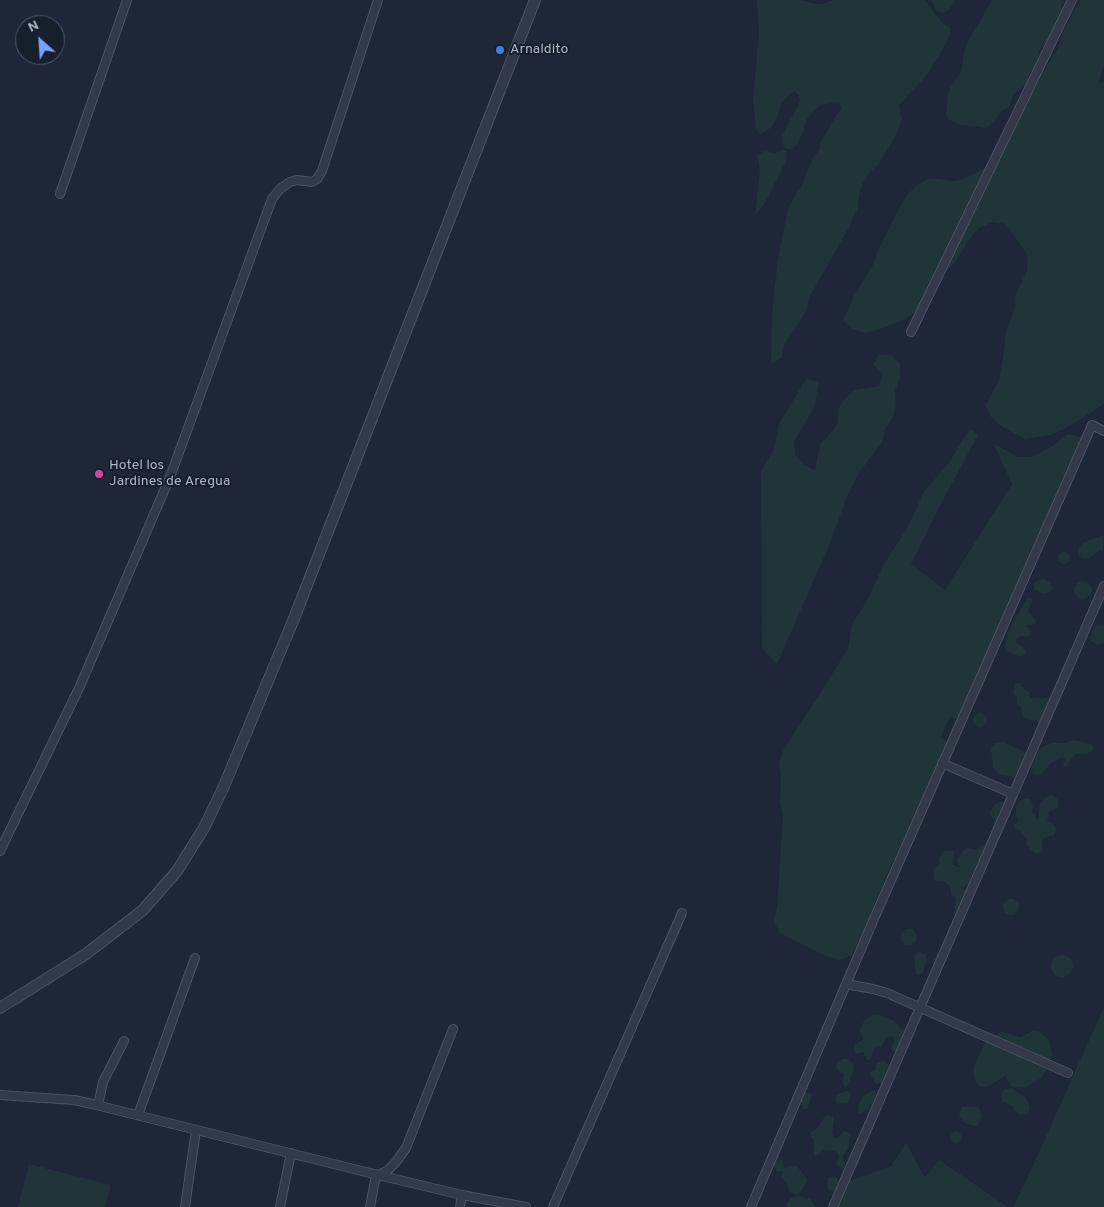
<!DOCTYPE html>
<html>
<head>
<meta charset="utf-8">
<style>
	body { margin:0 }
	#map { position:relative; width:1104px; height:1207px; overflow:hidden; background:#1e2738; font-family:Overpass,sans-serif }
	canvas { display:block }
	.north { position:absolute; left:15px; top:15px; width:50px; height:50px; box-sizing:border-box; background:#171f2d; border:1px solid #535b6a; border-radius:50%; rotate:334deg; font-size:14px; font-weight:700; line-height:20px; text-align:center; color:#acb4c6 }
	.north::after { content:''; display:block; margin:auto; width:18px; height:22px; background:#77a1ff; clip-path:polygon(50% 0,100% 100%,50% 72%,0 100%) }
</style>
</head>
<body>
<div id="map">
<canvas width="1104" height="1207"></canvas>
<div class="north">N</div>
</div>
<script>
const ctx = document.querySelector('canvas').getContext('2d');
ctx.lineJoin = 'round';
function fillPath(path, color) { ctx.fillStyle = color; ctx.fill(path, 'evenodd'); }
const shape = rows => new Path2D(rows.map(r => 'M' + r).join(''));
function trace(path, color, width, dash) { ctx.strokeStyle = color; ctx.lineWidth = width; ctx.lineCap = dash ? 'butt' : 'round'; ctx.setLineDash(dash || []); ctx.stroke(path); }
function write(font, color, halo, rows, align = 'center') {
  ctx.font = font + ' Overpass,sans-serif'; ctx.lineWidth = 4; ctx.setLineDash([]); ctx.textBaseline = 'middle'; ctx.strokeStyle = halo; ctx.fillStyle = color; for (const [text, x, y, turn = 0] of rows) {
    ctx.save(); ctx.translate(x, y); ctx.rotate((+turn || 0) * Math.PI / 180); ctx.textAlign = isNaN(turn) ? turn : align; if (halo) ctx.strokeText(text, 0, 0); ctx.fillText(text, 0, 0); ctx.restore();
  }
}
fillPath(shape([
	[757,0,801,0,815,4,822,4,834,0,925,0,935,14,944,24,950,28,950,34,948,40,928,74,899,105,902,119,898,131,879,164,870,172,863,183,859,195,858,208,847,231,809,298,806,311,799,323,784,345,782,357,771,365,772,313,778,259,788,208,802,185,812,159,820,149,820,143,841,108,839,102,820,105,807,119,803,133,797,144,792,149,785,148,782,143,782,136,800,101,799,95,794,91,785,99,781,104,778,116,772,127,761,134,756,130,753,98,759,33],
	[931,0,956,0,948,11,943,13,937,11],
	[992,0,1063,0,1060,17,1048,40,1040,49,1036,67,1031,71,1028,77,1028,83,1013,95,1009,107,1003,110,991,125,986,128,960,125,948,119,946,114,948,95,950,88,961,72,964,52,969,40],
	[1080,0,1104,0,1104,66,1101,72,1099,84,1104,81,1104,404,1075,423,1051,435,1025,439,1001,426,991,417,985,405,998,383,1003,358,1006,332,1015,307,1016,294,1027,270,1028,256,1006,224,992,222,979,228,970,238,956,261,938,280,924,303,914,313,903,320,878,330,865,333,853,329,843,321,854,296,874,263,878,251,901,205,907,195,917,185,928,178,954,181,966,178,989,166,1019,112,1059,47,1062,35],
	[784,150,787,151,786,161,767,199,760,210,755,214,760,171,757,155,765,151,775,153],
	[879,354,891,355,900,364,900,378,895,391,896,404,893,417,886,428,882,442,859,473,847,497,828,548,777,664,762,648,761,472,774,449,779,424,806,379,819,382,814,408,794,441,795,455,804,465,815,470,820,444,830,434,838,423,838,409,845,398,855,390,879,386,883,374,873,365],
	[971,429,978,435,937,511,911,564,945,590,1012,484,994,444,1018,457,1032,457,1056,444,1067,434,1080,437,1084,435,958,720,950,716,940,738,951,742,887,874,858,944,851,956,839,960,826,956,780,933,774,922,777,908,783,816,780,803,781,777,779,764,783,751,848,649,852,624,867,601,884,564,906,530,918,506,922,494,949,463,963,439],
	[1101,536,1104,536,1103,550,1097,552,1090,558,1082,558,1079,555,1078,550,1082,543],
	'1058 558a6 6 0 1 1 12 0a6 6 0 1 1-12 0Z',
	[1045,579,1050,583,1052,589,1050,592,1044,594,1035,590,1033,584,1038,580],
	'1074 590a9 9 0 1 1 18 0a9 9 0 1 1-18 0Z',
	[1028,597,1032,599,1032,602,1028,611,1036,621,1035,624,1026,625,1031,633,1029,636,1027,637,1021,636,1016,639,1016,642,1026,650,1026,654,1021,657,1006,651,1005,645,1008,632],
	[1098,625,1104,626,1104,643,1097,645,1091,641,1090,639,1095,627],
	[1017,683,1020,683,1026,691,1029,692,1030,698,1052,698,1041,722,1027,719,1022,716,1022,709,1017,704,1017,698,1013,693,1015,685],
	'973 720a7 7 0 1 1 14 0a7 7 0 1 1-14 0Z',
	[1074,740,1091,744,1093,746,1093,749,1091,752,1085,754,1075,754,1066,767,1063,767,1065,758,1062,757,1051,763,1043,773,1037,775,1031,773,1032,760,1042,747,1052,743,1065,743],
	[1004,742,1029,754,1021,775,1015,777,999,775,993,768,991,749,995,743],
	[1050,795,1054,796,1058,800,1059,807,1048,812,1049,816,1047,821,1053,824,1056,829,1054,835,1044,838,1042,840,1043,850,1041,852,1035,854,1027,845,1026,838,1022,834,1021,831,1015,828,1014,825,1019,821,1016,816,1016,806,1020,801,1026,798,1030,799,1033,804,1032,813,1035,814,1038,820,1040,804,1044,799],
	[1000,802,1007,802,1006,820,1001,828,995,829,994,827,995,820,989,814,994,805],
	[981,845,987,847,987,850,977,863,977,870,970,877,970,883,962,888,967,892,957,915,954,914,956,898,951,894,951,887,944,881,934,880,933,870,940,863,939,859,944,851,951,850,954,851,954,858,952,864,954,866,960,867,957,861,962,852,967,848,977,850],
	'1003 907a8 8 0 1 1 16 0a8 8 0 1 1-16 0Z',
	'901 937a8 8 0 1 1 16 0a8 8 0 1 1-16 0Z',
	[918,952,925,954,927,960,923,973,918,975,916,973,914,957],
	'1051 966a11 11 0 1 1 22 0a11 11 0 1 1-22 0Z',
	[1104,1007,1104,1207,1013,1207,1031,1170],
	[878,1014,894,1021,901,1029,907,1031,899,1053,893,1051,891,1048,894,1041,892,1036,886,1038,881,1047,875,1048,870,1060,867,1060,863,1052,857,1054,854,1052,855,1045,863,1039,860,1030,864,1021,872,1015],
	[1033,1031,1040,1032,1045,1036,1049,1041,1052,1055,1048,1068,1041,1078,1025,1088,1012,1087,1005,1076,989,1086,982,1087,977,1085,973,1073,974,1066,985,1042,990,1037,1002,1032,1021,1037],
	[845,1058,851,1061,854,1066,853,1073,846,1088,842,1083,844,1074,838,1071,836,1066,838,1061],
	[883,1061,887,1062,888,1068,882,1083,876,1084,869,1073,875,1070,877,1063],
	[1011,1088,1026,1098,1030,1107,1028,1114,1025,1115,1018,1114,1012,1106,1002,1101,1001,1095,1004,1090],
	[872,1090,875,1091,877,1096,867,1110,859,1115,858,1106,863,1096],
	[845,1091,849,1091,851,1094,848,1103,838,1104,836,1102,836,1096],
	[806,1092,812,1094,808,1107,806,1109,803,1109,800,1100,803,1094],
	[973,1106,979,1108,982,1117,978,1125,975,1126,966,1124,959,1116,961,1109,963,1107],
	[828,1115,833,1117,834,1120,832,1133,834,1138,838,1138,844,1131,850,1133,851,1136,848,1148,843,1156,845,1166,843,1169,840,1168,836,1164,839,1157,836,1151,824,1150,816,1156,814,1154,814,1141,810,1136,810,1133,818,1127,825,1116],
	'950.5 1137a5.5 5.5 0 1 1 11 0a5.5 5.5 0 1 1-11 0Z',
	[906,1143,925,1177,939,1160,1008,1207,837,1207,844,1183,891,1166],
	[780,1160,783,1160,784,1168,791,1165,797,1166,807,1179,807,1182,799,1194,795,1194,789,1191,788,1185,782,1177,783,1171,778,1172,776,1171,774,1162],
	[29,1164,111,1185,105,1207,18,1207],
	[835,1176,838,1178,839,1184,836,1190,830,1192,827,1186,828,1179,830,1177],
	[798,1196,810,1199,816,1207,787,1207,787,1203,791,1198]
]), '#203439');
const minor = shape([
	[60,194,127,0],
	[911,332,1072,0],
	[942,763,1013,794],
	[0,851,80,686,170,477,272,199,280,189,290,182,297,180,312,182,317,179,322,171,378,0],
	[846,984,873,989,887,993,1068,1073],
	[0,1095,74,1100,92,1104,378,1175,462,1195,526,1207],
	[98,1105,103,1082,124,1041],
	[138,1115,195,958],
	[378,1175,387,1171,396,1162,406,1148,453,1029],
	[185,1207,196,1130],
	[280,1207,291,1153],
	[370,1207,376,1175],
	[460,1207,462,1195],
	[553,1207,682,913],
	[751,1207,873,921,1092,425,1104,431],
	[833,1207,1104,586]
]);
const tertiary = shape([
	[0,1008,86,954,143,910,177,871,204,828,224,786,293,621,535,0]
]);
trace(minor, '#4c5464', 10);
trace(tertiary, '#4c5464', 12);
trace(minor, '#323948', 8);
trace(tertiary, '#323948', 10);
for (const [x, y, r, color] of [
	[500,50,5,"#3f7fe0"],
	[99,474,5,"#d1479c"]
]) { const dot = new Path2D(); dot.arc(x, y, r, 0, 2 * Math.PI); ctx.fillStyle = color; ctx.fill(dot); trace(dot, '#171f2d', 2); }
write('14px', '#acb4c6', '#171f2d', [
	["Arnaldito",510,50],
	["Hotel los",109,466],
	["Jardines de Aregua",109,482]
], 'left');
</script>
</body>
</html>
